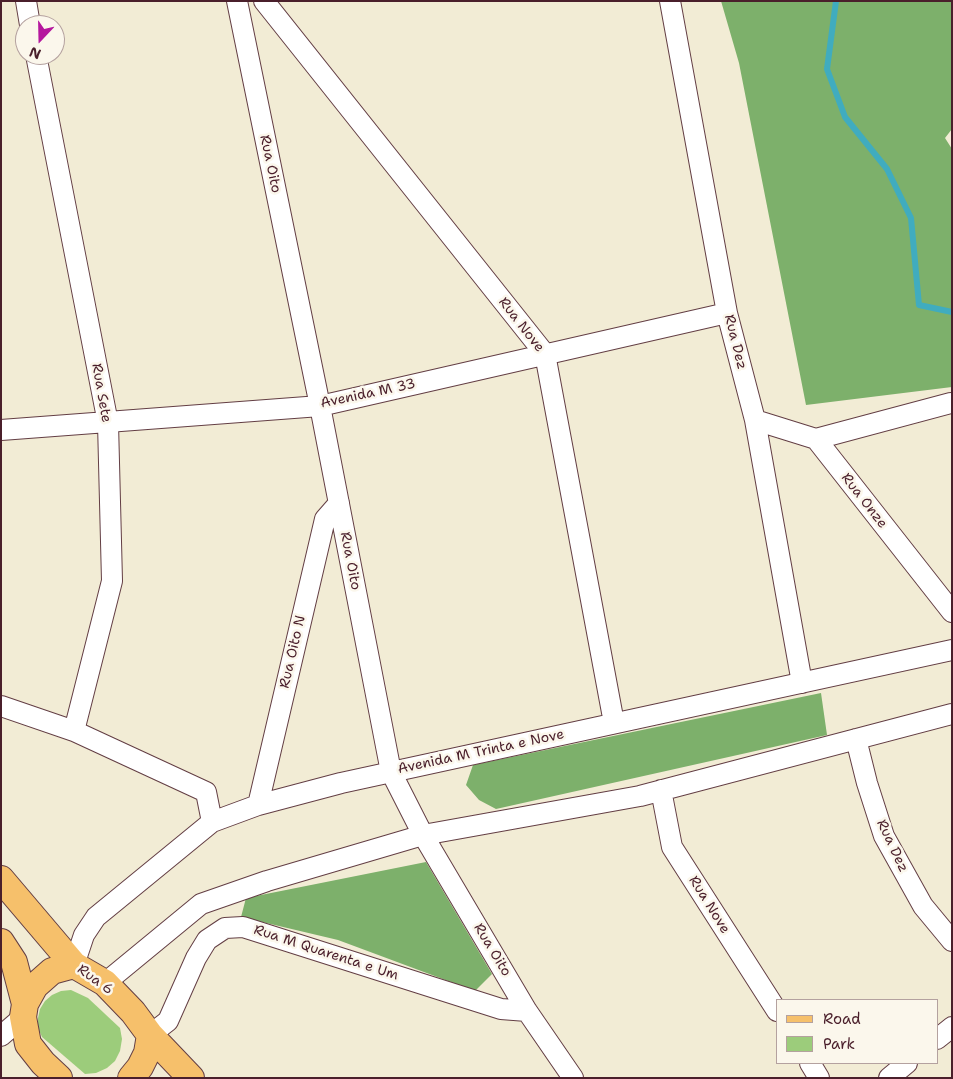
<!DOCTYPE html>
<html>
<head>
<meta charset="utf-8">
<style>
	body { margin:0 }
	#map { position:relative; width:953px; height:1079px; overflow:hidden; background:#f2ecd5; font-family:"Shantell Sans",sans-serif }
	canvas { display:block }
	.frame { position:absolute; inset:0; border:2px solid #4a1f2b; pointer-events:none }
	.legend { position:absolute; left:776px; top:999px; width:162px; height:65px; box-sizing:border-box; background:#fbf7ec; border:1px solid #b4a19f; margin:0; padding:6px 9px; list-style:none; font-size:15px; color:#4a1f2b }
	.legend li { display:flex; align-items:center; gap:10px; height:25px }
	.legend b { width:25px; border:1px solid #b4a19f }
	.north { position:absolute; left:15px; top:15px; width:50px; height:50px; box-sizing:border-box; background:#fbf7ec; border:1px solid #b4a19f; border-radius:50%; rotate:201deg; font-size:14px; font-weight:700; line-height:20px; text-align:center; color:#4a1f2b }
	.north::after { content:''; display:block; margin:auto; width:18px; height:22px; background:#b5179e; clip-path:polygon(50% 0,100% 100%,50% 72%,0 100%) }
</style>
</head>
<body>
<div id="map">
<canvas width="953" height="1079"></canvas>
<div class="frame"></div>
<ul class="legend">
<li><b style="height:6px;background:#f6c06b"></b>Road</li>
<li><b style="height:14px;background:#9ccc7b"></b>Park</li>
</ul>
<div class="north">N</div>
</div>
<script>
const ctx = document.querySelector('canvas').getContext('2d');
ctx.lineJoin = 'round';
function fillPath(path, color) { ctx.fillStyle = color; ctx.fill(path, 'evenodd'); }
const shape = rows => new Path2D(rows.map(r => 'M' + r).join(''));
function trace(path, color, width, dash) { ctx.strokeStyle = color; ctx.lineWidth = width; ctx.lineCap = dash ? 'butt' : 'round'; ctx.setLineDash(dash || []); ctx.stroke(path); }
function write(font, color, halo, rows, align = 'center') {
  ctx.font = font + ' "Shantell Sans",sans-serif'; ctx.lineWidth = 5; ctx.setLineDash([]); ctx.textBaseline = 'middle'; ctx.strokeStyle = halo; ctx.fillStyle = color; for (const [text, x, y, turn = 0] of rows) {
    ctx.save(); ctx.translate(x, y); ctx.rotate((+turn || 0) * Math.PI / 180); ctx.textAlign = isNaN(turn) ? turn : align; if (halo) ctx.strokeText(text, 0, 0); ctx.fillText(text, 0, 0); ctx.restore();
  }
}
fillPath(shape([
	[71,990,88,998,120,1028,122,1039,120,1051,115,1061,107,1068,96,1073,85,1074,42,1037,38,1028,38,1018,40,1009,45,1001,52,995,61,991]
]), '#9ccc7b');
fillPath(shape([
	[721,1,952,1,952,129,945,138,952,149,952,387,806,405,739,63],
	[821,693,827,735,496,809,479,800,466,785,473,765],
	[426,862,492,974,475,991,338,940,241,917,246,898]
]), '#7db06b');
trace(shape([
	[836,1,827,69,845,117,887,169,911,218,919,305,952,312]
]), '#40acbf', 6);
const minor = shape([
	[26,1,30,25],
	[237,1,320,406,391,772,423,835,527,1011,573,1078],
	[264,1,545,354,614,723],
	[670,1,727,313,755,420,802,683],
	[36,55,108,423,112,581,74,731],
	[755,420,816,439,952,612],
	[1,430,320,406,727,313],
	[816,439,951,403],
	[1,706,74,731,206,792,212,822],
	[856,739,867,783,884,836,923,906,952,941],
	[661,790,672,847,777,1011],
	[258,805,325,519,339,503],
	[74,965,84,935,96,917,212,822,258,805,341,783,952,650],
	[105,983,201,904,267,881,423,835,640,796,952,714],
	[150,1035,168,1021,196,958,207,940,225,928,243,927,501,1009,527,1011],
	[1,1036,23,1017],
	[937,1039,952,1027],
	[810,1063,819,1078],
	[889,1078,907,1063]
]);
const major = shape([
	[1,879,74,965,105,983,133,1012,150,1035,191,1078],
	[1,942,14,962,25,1004],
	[59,1078,43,1063,28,1044,23,1017,25,1004,35,986,52,971,74,965],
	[131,1078,140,1067,147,1053,150,1035]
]);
trace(minor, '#633e44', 22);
trace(major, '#633e44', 28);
trace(minor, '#fff', 20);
trace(major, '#f6c06b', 26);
write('14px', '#4a1f2b', '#fbf7ec', [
	["Rua Oito",270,164,78],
	["Rua Nove",521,325,52],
	["Rua Dez",735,342,76],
	["Rua Sete",101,393,80],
	["Avenida M 33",368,394,-12],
	["Rua Onze",864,501,52],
	["Rua Oito",350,561,79],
	["Rua Oito N",293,652,-77],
	["Avenida M Trinta e Nove",481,752,-12],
	["Rua Dez",892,846,65],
	["Rua Nove",709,905,58],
	["Rua Oito",492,950,59],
	["Rua M Quarenta e Um",326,953,18],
	["Rua 6",95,980,36]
]);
</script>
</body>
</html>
